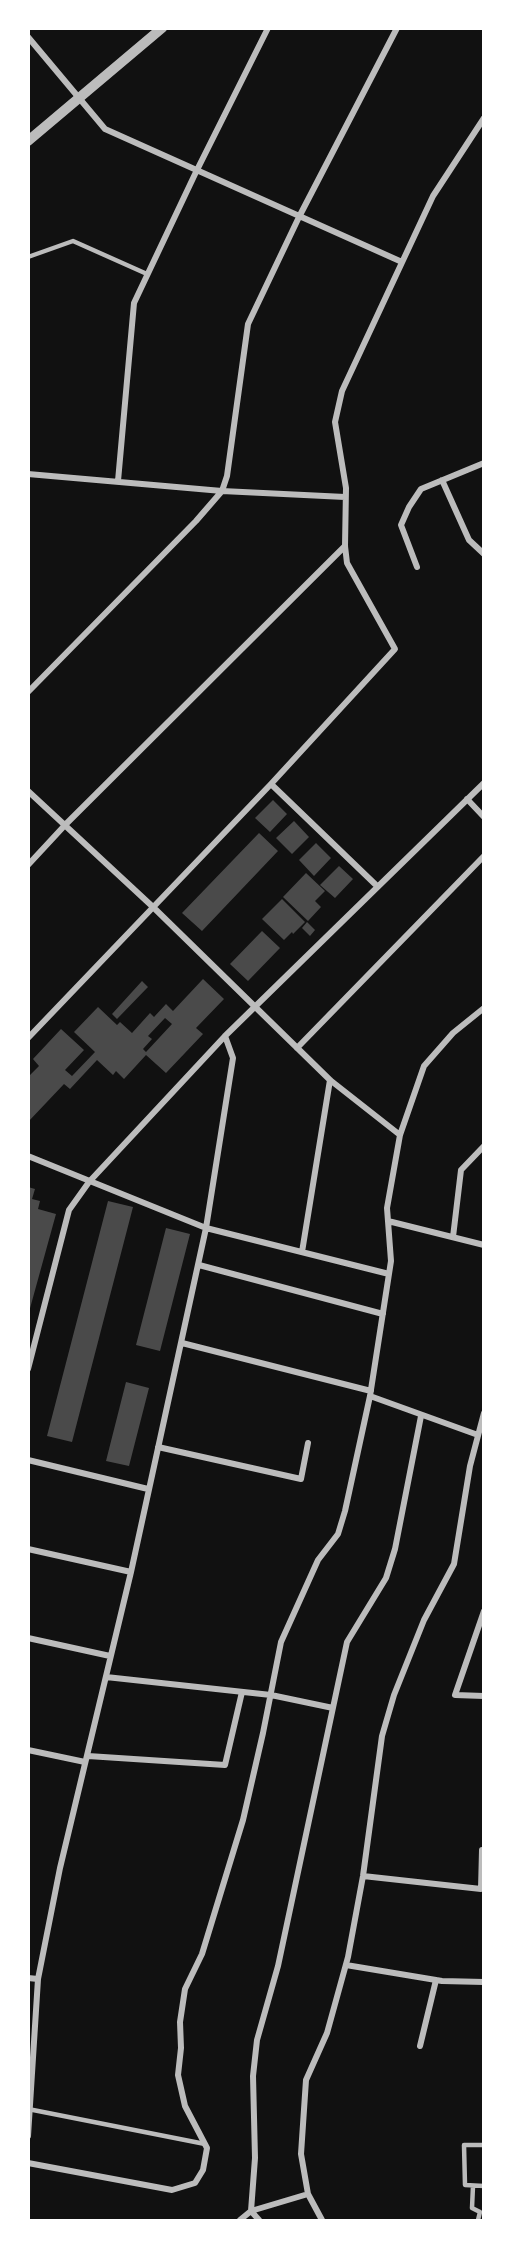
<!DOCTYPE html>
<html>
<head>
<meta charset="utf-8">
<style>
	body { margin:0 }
	#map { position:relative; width:512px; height:2249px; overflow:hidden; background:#111; font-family:"Roboto Condensed",sans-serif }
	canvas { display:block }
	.frame { position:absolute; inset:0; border:30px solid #fff; pointer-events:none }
</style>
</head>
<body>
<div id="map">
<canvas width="512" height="2249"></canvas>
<div class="frame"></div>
</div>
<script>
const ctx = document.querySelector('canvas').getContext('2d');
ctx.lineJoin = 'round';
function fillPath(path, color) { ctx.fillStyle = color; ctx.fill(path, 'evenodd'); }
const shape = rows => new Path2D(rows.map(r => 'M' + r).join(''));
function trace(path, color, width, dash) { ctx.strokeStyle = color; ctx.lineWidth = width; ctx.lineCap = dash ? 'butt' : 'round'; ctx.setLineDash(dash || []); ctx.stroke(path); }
fillPath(shape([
	[273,800,287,814,270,832,255,818],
	[294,821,309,837,292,854,276,838],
	[259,833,278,851,202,931,182,913],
	[316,843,331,858,314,876,299,860],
	[339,866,353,879,335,898,320,885],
	[306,873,325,891,315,901,321,907,308,921,283,897],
	[282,899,305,922,293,934,292,932,284,940,262,919],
	[307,922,315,930,310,936,302,928],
	[262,931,280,948,248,981,230,964],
	[203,979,224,999,196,1028,203,1034,166,1073,146,1055,124,1079,116,1071,113,1075,97,1060,70,1089,64,1084,28,1122,28,1077,39,1066,33,1059,61,1029,84,1050,65,1070,72,1076,95,1052,74,1032,98,1007,117,1025,120,1022,132,1033,150,1013,154,1017,166,1004,173,1011],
	[165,1018,172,1024,146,1052,143,1049,152,1039,148,1036],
	[142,981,148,987,117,1019,112,1014],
	[28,1187,35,1189,32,1199,40,1201,38,1209,56,1214,29,1312],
	[108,1201,133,1207,72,1442,47,1436],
	[166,1228,190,1234,160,1351,136,1345],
	[126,1382,149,1388,129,1466,106,1461]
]), '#4a4a4a');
trace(shape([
	[28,257,73,241,147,274],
	[28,2109,205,2144],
	[484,2145,464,2145,465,2185,484,2186],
	[473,2186,472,2208,480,2212,478,2220]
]), '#bcbcbc', 4.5);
trace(shape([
	[28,37,105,129,402,262],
	[28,474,222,491,345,497],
	[442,480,469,540,484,554],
	[118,481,134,303,196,172,268,28],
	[417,567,401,525,409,507,421,489,484,463],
	[28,692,196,521,222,491,227,476,248,324,299,217,397,28],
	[271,784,377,886],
	[28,791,153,907,330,1080,400,1135],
	[467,799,484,817],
	[28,865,66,824,345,546],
	[28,1038,271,784,395,649,347,563,345,546,346,488,335,422,342,391,433,196,484,118],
	[297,1048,484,856],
	[28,1156,206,1228,389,1274],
	[388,1221,484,1245],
	[453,1237,461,1170,484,1146],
	[302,1252,330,1080],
	[199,1265,383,1314],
	[182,1343,371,1391],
	[28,1369,69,1210,89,1182,225,1036,484,783],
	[370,1396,478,1435],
	[158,1447,301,1479,308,1443],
	[28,1460,148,1489],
	[28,1549,131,1572],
	[484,1611,455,1695,484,1696],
	[28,1638,110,1656],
	[106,1677,271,1695,333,1708],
	[28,1750,85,1762],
	[88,1756,225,1765,242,1692],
	[363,1876,481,1889,482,1850],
	[346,1965,442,1981,484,1982],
	[28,1978,38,1979],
	[420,2046,436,1980],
	[28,2136,38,1979,60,1868,131,1572,206,1228,233,1058,225,1036],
	[28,2163,172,2190,195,2183,203,2170,207,2148,185,2106,178,2075,181,2048,180,2022,185,1989,202,1954,243,1820,263,1733,281,1642,318,1560,338,1534,345,1511,370,1396,391,1261,387,1208,400,1135,424,1066,453,1033,484,1008],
	[240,2220,251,2211,308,2194],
	[259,2220,251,2211,255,2158,253,2076,257,2040,278,1966,347,1642,386,1578,395,1549,421,1416],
	[322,2220,308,2194,301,2154,306,2080,327,2033,348,1957,363,1876,382,1736,394,1695,424,1620,454,1564,470,1466,484,1413]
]), '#bcbcbc', 6);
trace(shape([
	[28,141,162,28]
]), '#bcbcbc', 10);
</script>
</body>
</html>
